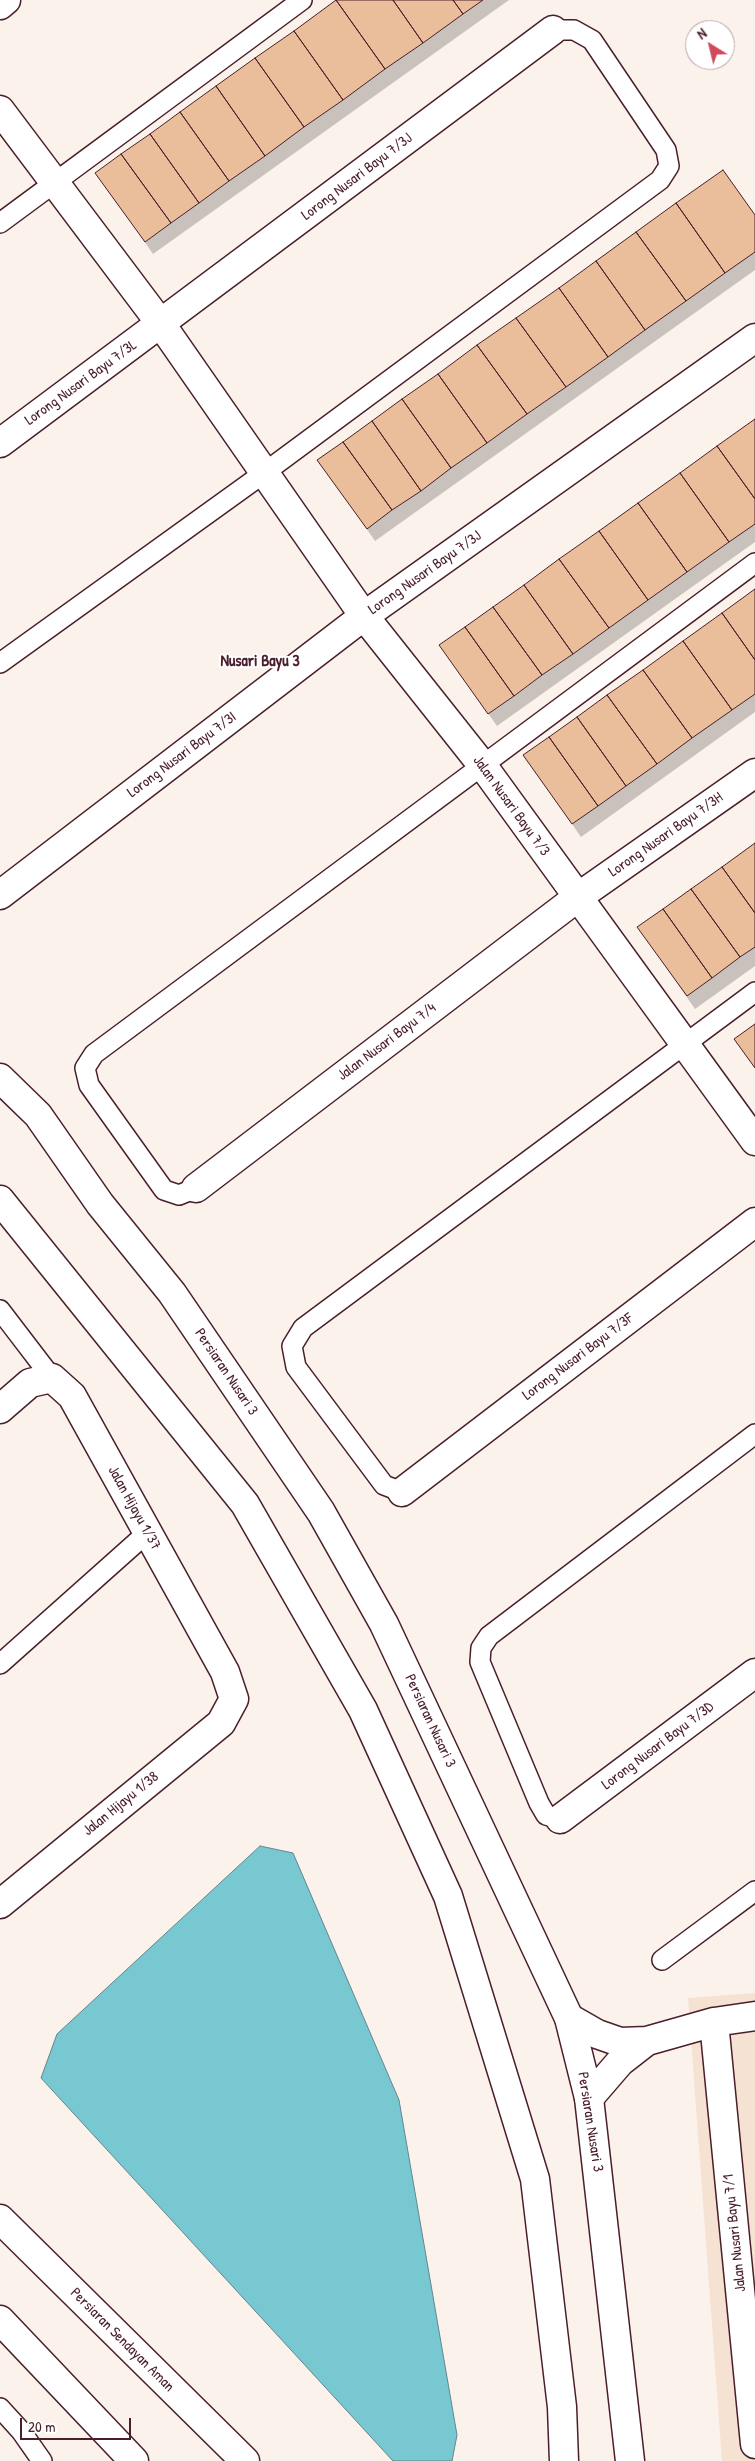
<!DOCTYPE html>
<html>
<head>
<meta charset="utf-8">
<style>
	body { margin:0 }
	#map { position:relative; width:755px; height:2461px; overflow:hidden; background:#fbf2eb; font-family:"Patrick Hand",sans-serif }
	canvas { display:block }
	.north { position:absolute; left:685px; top:20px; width:50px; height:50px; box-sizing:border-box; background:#fff; border:1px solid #b7a5aa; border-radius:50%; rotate:324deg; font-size:14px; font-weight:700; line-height:20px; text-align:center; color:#4a1f2b }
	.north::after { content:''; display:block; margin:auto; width:18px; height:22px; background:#d1495b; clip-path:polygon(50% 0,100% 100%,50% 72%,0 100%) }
	.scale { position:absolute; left:20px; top:2418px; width:111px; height:22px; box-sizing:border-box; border:2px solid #4a1f2b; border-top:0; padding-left:6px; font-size:15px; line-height:18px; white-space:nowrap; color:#4a1f2b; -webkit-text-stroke:4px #fff; paint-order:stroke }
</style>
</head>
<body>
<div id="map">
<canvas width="755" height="2461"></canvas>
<div class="north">N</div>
<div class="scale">20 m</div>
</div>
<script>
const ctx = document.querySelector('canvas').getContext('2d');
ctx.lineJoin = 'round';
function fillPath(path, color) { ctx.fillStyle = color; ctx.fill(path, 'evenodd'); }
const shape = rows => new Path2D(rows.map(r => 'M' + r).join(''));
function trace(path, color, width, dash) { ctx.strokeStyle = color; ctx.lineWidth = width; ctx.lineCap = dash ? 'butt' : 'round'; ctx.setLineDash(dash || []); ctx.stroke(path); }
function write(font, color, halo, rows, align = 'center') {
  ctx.font = font + ' "Patrick Hand",sans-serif'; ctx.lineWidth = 4; ctx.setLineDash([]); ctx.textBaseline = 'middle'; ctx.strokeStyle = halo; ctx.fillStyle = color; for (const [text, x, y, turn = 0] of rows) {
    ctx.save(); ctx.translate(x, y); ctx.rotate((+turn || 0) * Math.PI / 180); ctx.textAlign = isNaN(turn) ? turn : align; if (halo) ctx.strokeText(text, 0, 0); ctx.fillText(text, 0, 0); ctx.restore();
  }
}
fillPath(shape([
	[755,1993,755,2461,722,2461,688,1998]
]), '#f6e2d3');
const water = shape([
	[260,1846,293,1853,399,2100,457,2435,452,2461,393,2461,41,2078,57,2034,260,1846]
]);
fillPath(water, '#77c8d0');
trace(water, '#65848e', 1);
fillPath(shape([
	[339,0,509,0,153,254,97,173],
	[755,217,755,270,375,541,319,460],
	[755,421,755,542,497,726,441,646],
	[755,591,755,712,581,837,525,756],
	[755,845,755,966,695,1009,639,928]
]), '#0003');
const building = shape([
	[336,0,393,0,423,43,385,69,336,0],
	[336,0,385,69,343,100,294,31,336,0],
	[393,0,453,0,463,14,423,43,393,0],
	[453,0,483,0,463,14,453,0],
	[294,31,343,100,304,127,255,58,294,31],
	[255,58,304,127,265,156,216,86,255,58],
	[216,86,265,156,229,181,180,112,216,86],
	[180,112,229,181,199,203,150,134,180,112],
	[150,134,199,203,171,223,121,154,150,134],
	[121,154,171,223,145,242,95,173,121,154],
	[723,170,755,215,755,252,725,273,676,203,723,170],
	[676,203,725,273,686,301,636,232,676,203],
	[636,232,686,301,645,330,596,261,636,232],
	[596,261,645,330,608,357,559,288,596,261],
	[559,288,608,357,566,387,516,318,559,288],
	[516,318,566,387,527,414,477,345,516,318],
	[477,345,527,414,487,443,438,374,477,345],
	[438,374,487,443,451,468,402,399,438,374],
	[402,399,451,468,421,491,372,421,402,399],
	[755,419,755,499,717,446,755,419],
	[372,421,421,491,392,510,343,442,372,421],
	[343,442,392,510,367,529,317,460,343,442],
	[717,446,755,499,755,524,729,542,680,473,717,446],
	[680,473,729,542,687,572,638,503,680,473],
	[638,503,687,572,648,600,599,531,638,503],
	[599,531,648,600,609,628,559,559,599,531],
	[559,559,609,628,573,654,524,585,559,559],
	[524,585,573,654,542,675,493,607,524,585],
	[755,589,755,660,722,613,755,589],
	[493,607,542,675,514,696,465,627,493,607],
	[722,613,755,660,755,694,732,710,683,641,722,613],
	[465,627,514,696,488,714,439,645,465,627],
	[683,641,732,710,692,738,643,670,683,641],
	[643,670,692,738,657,764,607,695,643,670],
	[607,695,657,764,626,786,577,717,607,695],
	[577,717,626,786,598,806,549,737,577,717],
	[549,737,598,806,572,824,523,755,549,737],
	[755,843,755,913,722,867,755,843],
	[722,867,755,913,755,947,740,957,691,889,722,867],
	[691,889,740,957,712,978,663,909,691,889],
	[663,909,712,978,687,996,637,927,663,909],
	[755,1024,755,1068,734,1039,755,1024]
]);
fillPath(building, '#eabe9a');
trace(building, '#4a1f2b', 1);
const service = shape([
	[0,223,302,0],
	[0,663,264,473,660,180,669,166,666,150,592,40,574,30,553,30],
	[196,1188,179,1195,164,1190,89,1085,85,1068,94,1054,755,563],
	[0,1310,52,1378],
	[402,1492,384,1485,296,1367,292,1346,303,1328,755,992],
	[0,1664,148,1532],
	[560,1819,546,1815,539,1803,480,1662,481,1648,489,1636,755,1434],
	[662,1960,755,1891],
	[0,2408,21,2431,42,2461]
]);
const minor = shape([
	[0,5,6,0],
	[0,110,161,324,364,616,483,766,755,1141],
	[0,443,553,30],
	[0,895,364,616,755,338],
	[196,1188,578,897,755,773],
	[0,1409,30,1383,52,1378,72,1396,225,1672,234,1699,221,1723,0,1904],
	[402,1492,755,1222],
	[560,1819,755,1673],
	[569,2018,597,2034,620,2042,647,2041,714,2022,755,2016],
	[714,2022,755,2444],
	[589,2098,620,2062,647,2041]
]);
const tertiary = shape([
	[0,2219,245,2461],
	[0,2320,134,2461]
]);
const secondary = shape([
	[0,1078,38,1115,100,1204,172,1293,321,1512,384,1624,569,2018,589,2098,630,2461],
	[0,1200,245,1504,363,1710,448,1896,535,2179,562,2407,564,2461]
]);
trace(service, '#4a1f2b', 22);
trace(minor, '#4a1f2b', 31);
trace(tertiary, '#4a1f2b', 31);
trace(secondary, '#4a1f2b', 31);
trace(service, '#fff', 19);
trace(minor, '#fff', 28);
trace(tertiary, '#fff', 28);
trace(secondary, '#fff', 28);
write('15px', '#4a1f2b', '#fff', [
	["Lorong Nusari Bayu 7/3J",357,177,-37],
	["Lorong Nusari Bayu 7/3L",81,383,-36],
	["Lorong Nusari Bayu 7/3J",425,573,-35],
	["Lorong Nusari Bayu 7/3I",182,755,-37],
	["Jalan Nusari Bayu 7/3",511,806,54],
	["Lorong Nusari Bayu 7/3H",666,835,-35],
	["Jalan Nusari Bayu 7/4",387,1042,-37],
	["Lorong Nusari Bayu 7/3F",578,1357,-37],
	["Persiaran Nusari 3",226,1372,56],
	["Jalan Hijayu 1/37",134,1508,61],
	["Persiaran Nusari 3",430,1721,65],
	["Lorong Nusari Bayu 7/3D",658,1746,-37],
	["Jalan Hijayu 1/38",121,1804,-39],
	["Persiaran Nusari 3",590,2122,81],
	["Jalan Nusari Bayu 7/1",735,2233,-96],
	["Persiaran Sendayan Aman",122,2340,45]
]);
write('bold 16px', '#4a1f2b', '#fff', [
	["Nusari Bayu 3",260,662]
]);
</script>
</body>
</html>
